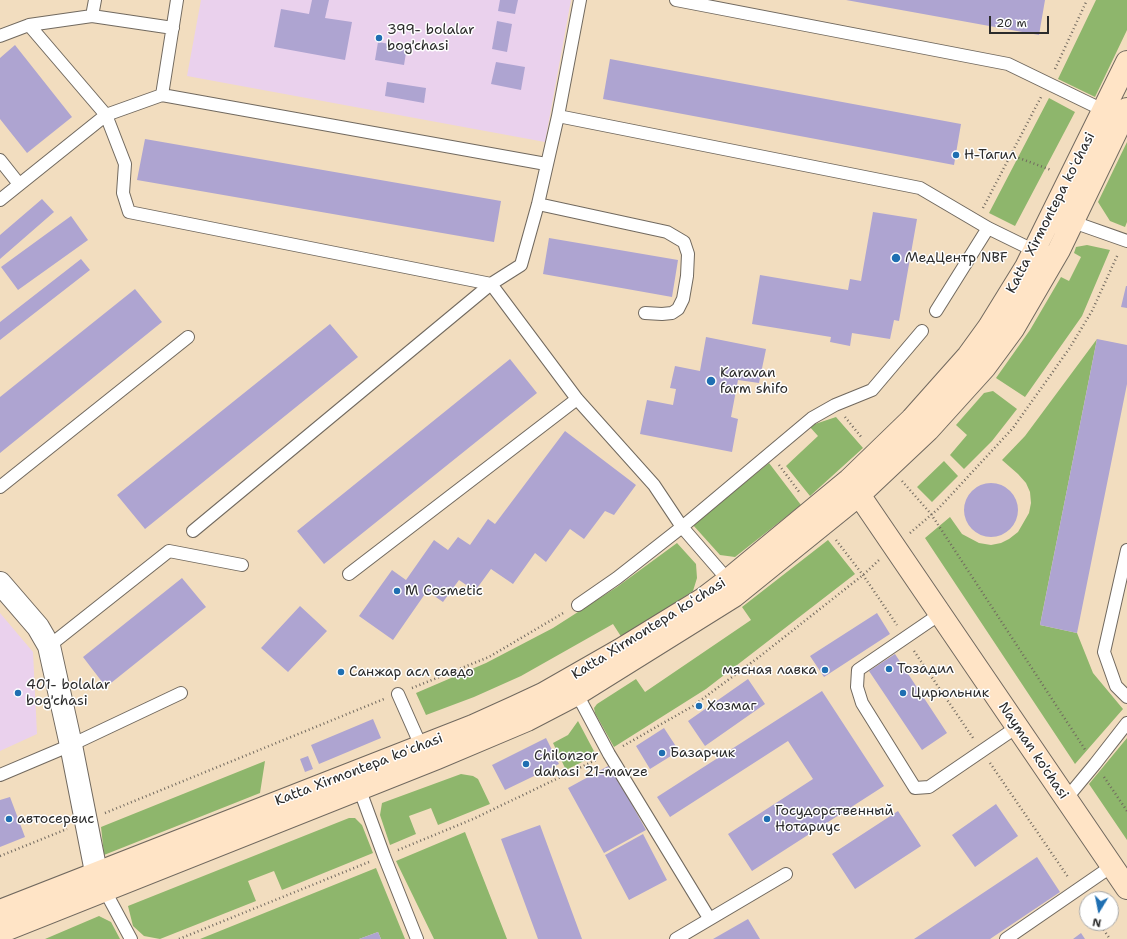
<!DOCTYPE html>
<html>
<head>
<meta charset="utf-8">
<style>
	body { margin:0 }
	#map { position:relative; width:1127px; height:939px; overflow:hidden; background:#f2ddbf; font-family:"Shantell Sans",sans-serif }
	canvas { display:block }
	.north { position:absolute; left:1079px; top:891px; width:40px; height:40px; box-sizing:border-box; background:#fff; border:1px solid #aaa; border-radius:50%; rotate:190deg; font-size:11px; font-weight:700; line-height:16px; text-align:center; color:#2b2b2b }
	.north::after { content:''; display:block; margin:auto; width:14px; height:18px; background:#1f6fb2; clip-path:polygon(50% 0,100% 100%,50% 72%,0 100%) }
	.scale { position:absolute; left:989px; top:16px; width:60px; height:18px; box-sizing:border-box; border:2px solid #2b2b2b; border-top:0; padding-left:5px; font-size:12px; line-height:14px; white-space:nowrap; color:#2b2b2b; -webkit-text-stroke:3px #fff; paint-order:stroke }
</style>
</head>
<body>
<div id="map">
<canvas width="1127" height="939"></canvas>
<div class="north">N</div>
<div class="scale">20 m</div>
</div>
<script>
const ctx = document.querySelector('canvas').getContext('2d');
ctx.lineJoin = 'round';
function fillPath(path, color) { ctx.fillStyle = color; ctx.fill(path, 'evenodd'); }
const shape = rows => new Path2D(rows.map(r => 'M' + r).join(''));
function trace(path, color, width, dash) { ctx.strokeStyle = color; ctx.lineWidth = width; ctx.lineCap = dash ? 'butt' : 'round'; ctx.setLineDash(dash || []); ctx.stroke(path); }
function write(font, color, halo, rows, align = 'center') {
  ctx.font = font + ' "Shantell Sans",sans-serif'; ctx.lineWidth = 3; ctx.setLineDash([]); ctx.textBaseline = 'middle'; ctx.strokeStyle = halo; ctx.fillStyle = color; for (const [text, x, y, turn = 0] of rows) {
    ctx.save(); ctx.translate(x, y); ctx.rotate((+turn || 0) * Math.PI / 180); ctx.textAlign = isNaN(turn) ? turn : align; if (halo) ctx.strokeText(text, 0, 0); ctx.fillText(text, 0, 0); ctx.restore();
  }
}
fillPath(shape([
	[201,0,571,0,545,142,187,76],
	[0,613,33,652,37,734,0,751]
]), '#ead1ed');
fillPath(shape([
	[1096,0,1127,0,1127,30,1095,97,1058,79],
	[1049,98,1075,112,1015,226,989,213],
	[1127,142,1127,222,1125,227,1110,221,1098,202],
	[1087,245,1110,250,1082,316,1025,397,996,378,1030,330,1061,277,1069,281,1081,257,1074,253,1076,247],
	[1097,339,1040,625,1077,633,1093,673,1123,709,1075,764,925,538,950,517,962,534,979,543,991,545,1001,543,1009,539,1018,532,1029,513,1031,503,1030,492,1026,483,1018,474,1002,460,1025,436],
	[993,391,1017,409,992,441,964,469,950,455,967,435,956,425,984,393],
	[836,417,863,448,810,496,786,466,818,436,809,426],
	[944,461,958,476,932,502,917,487],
	[769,463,801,505,735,557,720,555,693,525],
	[828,540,855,574,706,689,614,747,595,713,594,708,597,704,636,679,645,692,751,620,742,607],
	[677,543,696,564,697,578,693,591,622,638,613,624,521,676,474,697,426,715,416,693,486,663,553,628,617,587],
	[578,721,596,755,566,770,553,743,568,735],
	[1127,738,1127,840,1089,784],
	[265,761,260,793,104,855,101,827],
	[461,774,473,776,478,779,490,804,438,825,431,808,409,816,416,834,390,845,380,815,382,803],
	[349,818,355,818,362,825,373,853,282,890,274,871,248,881,256,901,160,939,144,936,133,926,128,906],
	[465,832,507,939,434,939,396,861],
	[376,868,405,939,381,939,378,932,359,939,200,939],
	[99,916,111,922,120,939,45,939]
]), '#8eb66c');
fillPath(shape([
	[312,0,329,0,325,18,352,22,345,60,274,47,281,9,309,14],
	[500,0,518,0,515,14,498,11],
	[846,0,1045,0,1039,35],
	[497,21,512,24,507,52,492,49],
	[378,42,407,47,404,65,375,60],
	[15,45,72,117,27,153,0,119,0,58],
	[610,59,961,124,954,165,603,99],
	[496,62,525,67,521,90,491,84],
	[387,82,426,88,424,103,385,96],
	[145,139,501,201,494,242,137,180],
	[42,199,54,212,0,259,0,235],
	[873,212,917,219,899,321,894,320,890,339,852,333,850,346,830,342,831,337,752,324,760,275,848,290,850,279,861,281],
	[71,216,88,240,18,290,1,267],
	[549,238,678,260,672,297,543,274],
	[81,259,90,270,0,340,0,322],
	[1126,286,1127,286,1127,308,1121,307],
	[135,289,162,322,0,453,0,397],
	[330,324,358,357,145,529,117,495],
	[706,337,766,349,759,383,738,380,731,417,738,419,732,452,640,434,647,400,673,405,676,389,670,388,675,366,700,371],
	[1097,339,1127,345,1127,384,1077,633,1040,625],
	[510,359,537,393,324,564,297,531],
	[565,431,636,485,614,515,605,511,584,539,570,529,546,562,535,553,513,584,491,569,475,591,459,580,443,602,427,591,393,640,359,616,392,570,406,580,434,540,448,550,458,537,470,545,488,519,495,524],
	'964 510a27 27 0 1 1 54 0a27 27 0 1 1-54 0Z',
	[182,578,206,607,106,687,83,657],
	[300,606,327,631,288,672,261,648],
	[877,613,890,634,824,677,810,656],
	[895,654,947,733,922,750,869,671],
	[748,679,765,704,705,746,688,721],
	[822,691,884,786,752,871,728,834,813,779,788,741,670,817,657,797],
	[373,719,381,738,319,764,311,745],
	[664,728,679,751,650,769,636,746],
	[546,738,559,764,505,790,492,765],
	[308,756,313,769,305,772,300,759],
	[610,765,646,830,604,853,568,788],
	[10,797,25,837,0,847,0,800],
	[996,804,1018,836,975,867,952,835],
	[898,811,921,846,855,889,832,854],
	[540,825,582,939,538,939,501,839],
	[643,834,667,880,629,900,605,855],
	[1037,857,1060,892,990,939,914,939],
	[748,919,760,939,713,939],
	[378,932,381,939,359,939],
	[1081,933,1085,939,1073,939]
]), '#aea4d1');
const service = shape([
	[676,0,1008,64,1103,110],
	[92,16,173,28],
	[0,36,29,25,92,16,95,0],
	[162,95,177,0],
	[558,116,920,188,988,228,1035,251],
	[0,160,19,184],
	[546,164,162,95,106,115,125,164,123,193,129,212,491,284,521,265,538,204,558,116,580,0],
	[0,200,106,115,29,25],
	[538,204,667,232,684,242,688,254,687,276,683,299,678,309,672,313,662,314,645,313],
	[1073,222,1127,241],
	[936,311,988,228],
	[0,487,188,337],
	[193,531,491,284,577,399,654,485,682,527,728,580],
	[1127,550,1104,652,1116,686,1127,697],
	[349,574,577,399],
	[578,605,617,578,682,527,812,418,835,405,872,390,922,331],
	[940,614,858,670,857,687,862,703,915,788,929,787,1017,727],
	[49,646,169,551,242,565],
	[398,694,421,746],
	[577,694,609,754,709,918],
	[0,775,71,745,181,693],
	[358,785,384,856,417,939],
	[1066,799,1095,764,1127,723],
	[104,889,131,939],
	[676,939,786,874],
	[1006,939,1112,866]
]);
const minor = shape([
	[0,583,38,627,49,646,71,745,96,872,104,889]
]);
const secondary = shape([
	[851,483,1127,888],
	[0,911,473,726,515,707,543,694,620,650,703,599,728,580,849,480,912,419,968,356,989,327,1026,267,1127,62],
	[0,932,437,758,527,720,577,694,734,596,859,495,928,430,985,367,1013,329,1059,250,1127,109]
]);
trace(service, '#71695f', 14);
trace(minor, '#71695f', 24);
trace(secondary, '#71695f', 24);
trace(shape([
	[1055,69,1087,0],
	[1011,155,1051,170],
	[983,208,1041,97],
	[845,417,862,438],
	[779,465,800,493],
	[902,481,931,514,1086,751],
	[910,533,938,509,1013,428,1069,349,1092,311,1118,254],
	[836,540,863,575,897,625],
	[914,651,973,738],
	[412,688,489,657,565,612],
	[623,746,693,706,759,657,863,575,879,560],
	[990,763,1068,877],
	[1104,777,1127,811],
	[105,813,384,699],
	[398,850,473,819,596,760],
	[0,856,67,829],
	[1099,923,1110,939],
	[179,939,369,862]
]), '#71695f', 2.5, [1, 3]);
trace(service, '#fff', 12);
trace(minor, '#fff', 22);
trace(secondary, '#ffe4c6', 22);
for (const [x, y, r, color] of [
	[379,38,4,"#1f6fb2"],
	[956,155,4,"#1f6fb2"],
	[896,258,5,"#1f6fb2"],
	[711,381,5,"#1f6fb2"],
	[397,591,4,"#1f6fb2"],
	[889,669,4,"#1f6fb2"],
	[825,670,4,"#1f6fb2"],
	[341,672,4,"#1f6fb2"],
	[18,693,4,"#1f6fb2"],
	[903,693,4,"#1f6fb2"],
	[699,706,4,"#1f6fb2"],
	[662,753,4,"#1f6fb2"],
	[526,764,4,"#1f6fb2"],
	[9,819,4,"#1f6fb2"],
	[767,819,4,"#1f6fb2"]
]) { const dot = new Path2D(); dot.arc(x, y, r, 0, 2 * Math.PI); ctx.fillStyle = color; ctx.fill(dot); trace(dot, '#fff', 1.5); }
write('14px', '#2b2b2b', '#fff', [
	["399- bolalar",387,30],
	["bog'chasi",387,46],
	["Н-Тагил",964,155],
	["МедЦентр NBF",905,258],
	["Karavan",720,373],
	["farm shifo",720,389],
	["M Cosmetic",405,591],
	["Тозадил",897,669],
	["мясная лавка",817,670,"right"],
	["Санжар асл савдо",349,672],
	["401- bolalar",26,685],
	["bog'chasi",26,701],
	["Цирюльник",911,693],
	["Хозмаг",707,706],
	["Базарчик",670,753],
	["Chilonzor",534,756],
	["dahasi 21-mavze",534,772],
	["Госудорственный",775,811],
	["Нотариус",775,827],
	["автосервис",17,819]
], 'left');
write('14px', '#2b2b2b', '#fff', [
	["Katta Xirmontepa koʻchasi",1051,213,-63],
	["Katta Xirmontepa koʻchasi",649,629,-32],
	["Nayman ko'chasi",1033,751,56],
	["Katta Xirmontepa koʻchasi",359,770,-21]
]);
</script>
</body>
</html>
